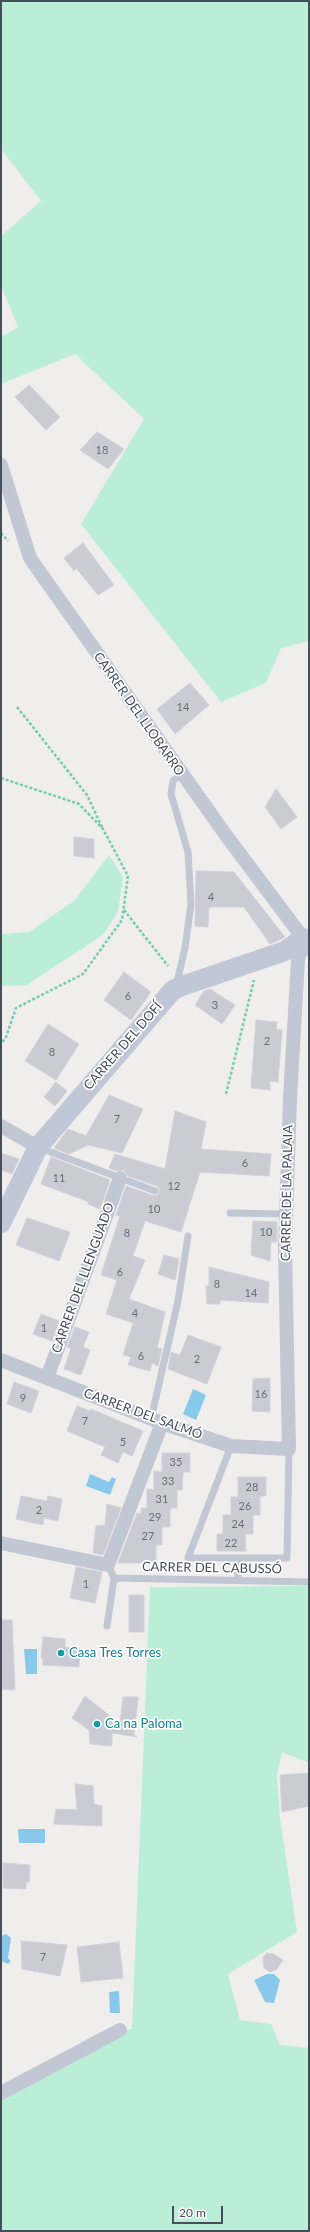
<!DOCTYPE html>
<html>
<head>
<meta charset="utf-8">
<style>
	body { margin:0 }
	#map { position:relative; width:310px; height:2232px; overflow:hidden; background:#f0eeed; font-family:Lato,sans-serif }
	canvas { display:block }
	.frame { position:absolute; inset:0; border:2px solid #464e5b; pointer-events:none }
	.scale { position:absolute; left:172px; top:2206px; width:51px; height:18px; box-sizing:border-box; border:2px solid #464e5b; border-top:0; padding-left:5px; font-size:12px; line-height:14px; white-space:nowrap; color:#464e5b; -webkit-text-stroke:3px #fff; paint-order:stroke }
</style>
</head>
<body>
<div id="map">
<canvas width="310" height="2232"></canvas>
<div class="frame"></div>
<div class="scale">20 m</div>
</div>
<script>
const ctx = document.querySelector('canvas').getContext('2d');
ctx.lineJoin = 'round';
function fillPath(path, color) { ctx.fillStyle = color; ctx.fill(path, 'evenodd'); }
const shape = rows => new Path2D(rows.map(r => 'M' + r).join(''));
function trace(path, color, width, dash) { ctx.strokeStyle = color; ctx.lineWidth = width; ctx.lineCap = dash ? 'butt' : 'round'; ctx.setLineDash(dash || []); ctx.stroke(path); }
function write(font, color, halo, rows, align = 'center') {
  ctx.font = font + ' Lato,sans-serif'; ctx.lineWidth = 3.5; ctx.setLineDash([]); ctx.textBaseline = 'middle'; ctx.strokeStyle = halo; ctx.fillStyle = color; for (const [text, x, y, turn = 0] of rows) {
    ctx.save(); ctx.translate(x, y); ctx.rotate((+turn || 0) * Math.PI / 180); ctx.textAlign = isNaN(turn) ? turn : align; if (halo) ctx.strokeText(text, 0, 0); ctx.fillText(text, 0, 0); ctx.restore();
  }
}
fillPath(shape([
	[1,1,309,1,309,641,281,648,266,683,221,702,81,524,144,419,75,354,1,384,1,337,18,327,1,286,1,236,41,201,1,149],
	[109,855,123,877,118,912,103,935,27,985,1,986,1,934,29,932,74,901],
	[309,1586,309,1763,282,1752,277,1775,280,1818,297,1932,228,1974,240,2020,271,2024,280,2045,309,2048,309,2231,1,2231,1,2101,132,2028,150,1587]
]), '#bbeed7');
fillPath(shape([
	[193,1389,206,1395,196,1420,183,1414],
	[90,1474,109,1482,112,1477,116,1479,110,1495,86,1486],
	[24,1649,37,1649,37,1674,26,1674],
	[18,1829,45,1829,45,1843,19,1843],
	[6,1934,11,1938,8,1958,11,1961,8,1964,1,1961,1,1936],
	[267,1974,274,1974,280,1980,274,2003,265,2002,254,1980],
	[119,1991,120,2013,110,2013,109,1992]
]), '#88c8eb');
const building = shape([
	[29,385,60,417,46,430,15,397,29,385],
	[97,432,124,449,108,469,80,450,97,432],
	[83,543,114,585,98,595,76,568,74,571,64,558,83,543],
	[190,683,209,705,175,734,157,709,190,683],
	[276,789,297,817,281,829,265,807,276,789],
	[74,837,94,839,94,858,74,856,74,837],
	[196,871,234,872,285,937,270,944,244,907,209,907,208,927,195,926,196,871],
	[124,972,151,992,131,1020,104,1000,124,972],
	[210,989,235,1005,222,1024,195,1005,204,991,210,989],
	[256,1020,277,1022,276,1029,282,1030,278,1082,270,1081,270,1090,251,1088,256,1020],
	[48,1024,79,1044,56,1080,25,1061,48,1024],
	[56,1082,67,1091,55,1106,44,1097,56,1082],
	[109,1095,143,1109,122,1153,88,1145,69,1154,54,1148,68,1129,86,1136,109,1095],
	[175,1111,206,1122,201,1149,271,1154,269,1176,200,1172,181,1232,145,1221,133,1256,145,1260,129,1299,165,1312,157,1348,162,1349,158,1366,152,1363,150,1371,128,1365,131,1357,123,1355,133,1323,106,1314,117,1280,101,1275,120,1216,116,1215,126,1186,154,1196,158,1195,160,1190,157,1186,128,1176,123,1170,116,1171,109,1168,115,1154,165,1169,175,1111],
	[1,1153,19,1159,12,1174,1,1170,1,1153],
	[51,1157,110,1180,100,1209,88,1204,89,1202,41,1184,51,1157],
	[27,1218,70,1232,59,1261,16,1245,27,1218],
	[253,1221,277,1222,277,1242,271,1242,270,1261,251,1255,253,1221],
	[164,1255,179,1259,175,1280,158,1274,164,1255],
	[209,1267,269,1282,268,1303,220,1300,220,1304,207,1304,206,1286,209,1286,209,1267],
	[41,1314,59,1321,52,1341,33,1334,41,1314],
	[75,1327,89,1332,83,1347,90,1350,81,1375,64,1369,71,1348,67,1347,75,1327],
	[188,1335,221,1347,207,1384,168,1369,171,1352,180,1355,188,1335],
	[270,1378,270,1412,252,1411,253,1379,270,1378],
	[14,1382,39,1391,31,1413,7,1404,14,1382],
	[77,1406,90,1411,91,1409,143,1431,132,1456,123,1452,118,1463,101,1455,105,1447,67,1431,77,1406],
	[162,1453,190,1453,190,1472,183,1472,182,1490,177,1490,177,1508,170,1508,170,1527,162,1527,162,1545,156,1545,156,1563,118,1563,137,1513,141,1514,141,1508,147,1508,147,1489,154,1490,154,1471,162,1472,162,1453],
	[238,1477,266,1477,266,1496,260,1496,260,1515,253,1515,253,1534,245,1534,246,1551,217,1551,217,1534,223,1534,223,1515,231,1515,231,1497,238,1497,238,1477],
	[21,1496,47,1501,48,1496,62,1499,58,1521,44,1518,43,1525,16,1519,21,1496],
	[107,1504,121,1508,103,1555,93,1553,96,1526,105,1525,107,1504],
	[76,1567,102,1572,95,1603,70,1598,76,1567],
	[129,1595,144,1595,144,1632,129,1632,129,1595],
	[1,1620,12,1620,15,1690,1,1689,1,1620],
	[43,1637,65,1639,65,1647,80,1648,79,1667,43,1665,43,1658,41,1658,43,1637],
	[85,1696,120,1724,123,1697,138,1697,134,1735,137,1737,112,1733,112,1746,90,1744,89,1730,72,1718,85,1696],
	[309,1773,309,1806,282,1812,280,1775,309,1773],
	[75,1784,93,1786,94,1804,102,1806,102,1826,54,1824,56,1809,77,1810,75,1784],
	[3,1863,30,1865,29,1882,26,1882,26,1889,3,1888,3,1863],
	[21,1941,67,1945,60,1976,22,1969,21,1941],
	[119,1942,123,1978,81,1982,77,1947,119,1942],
	[267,1953,273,1954,283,1960,276,1970,270,1972,264,1968,263,1957,267,1953]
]);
fillPath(building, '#cacbd3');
trace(building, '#d1d2d9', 1);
trace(shape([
	[1,533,8,541],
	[17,707,87,795,102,827],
	[1,778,79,804,103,829,128,876,122,920,83,974,16,1008,6,1037,1,1044],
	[124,910,168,966],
	[226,1094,254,980]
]), '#73ccae', 2.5, [3, 2]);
trace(shape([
	[178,978,185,948,191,904,188,852,171,794,173,781,182,773],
	[40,1148,155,1191],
	[230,1213,286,1214],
	[151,1419,178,1301,188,1236],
	[231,1446,188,1558,287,1558,289,1449],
	[237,1558,238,1580],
	[114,1578,309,1582],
	[107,1626,114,1578,108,1565]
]), '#c1c7d3', 7);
trace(shape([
	[1,465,30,558,225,834,303,938,298,960,290,1098,285,1248,289,1449,231,1446,162,1423,1,1360],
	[1,1126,38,1147],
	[47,1378,120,1178],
	[1,1543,108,1565,162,1423],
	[1,2093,120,2030]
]), '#c1c7d3', 14);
trace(shape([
	[1,1223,38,1147,172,991,179,987,285,951,303,938,309,946]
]), '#c0c7d6', 20);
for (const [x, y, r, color] of [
	[61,1653,4,"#0f9aa8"],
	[97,1724,4,"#0f9aa8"]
]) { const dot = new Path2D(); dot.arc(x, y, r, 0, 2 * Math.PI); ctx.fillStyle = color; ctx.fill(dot); trace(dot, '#fff', 1.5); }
write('11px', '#676d79', null, [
	["18",102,450],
	["14",183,707],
	["4",211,897],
	["6",128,996],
	["3",215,1005],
	["2",267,1041],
	["8",52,1052],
	["7",117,1119],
	["6",245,1163],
	["11",59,1178],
	["12",174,1186],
	["10",154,1209],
	["10",266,1232],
	["8",127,1233],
	["6",120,1272],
	["8",217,1284],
	["14",251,1293],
	["4",135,1313],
	["1",44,1328],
	["6",141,1356],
	["2",197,1359],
	["16",261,1394],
	["9",23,1398],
	["7",85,1421],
	["5",123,1442],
	["35",176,1462],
	["33",168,1481],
	["28",252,1487],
	["31",162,1499],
	["26",245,1506],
	["2",39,1510],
	["29",155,1517],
	["24",238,1524],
	["27",148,1536],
	["22",231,1543],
	["1",86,1584],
	["7",43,1957]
]);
write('13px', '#464e5b', '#fff', [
	["CARRER DEL LLOBARRO",139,714,55],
	["CARRER DEL DOFÍ",123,1046,-49],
	["CARRER DE LA PALAIA",287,1193,-89],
	["CARRER DEL LLENGUADO",83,1278,-70],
	["CARRER DEL SALMÓ",143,1414,20],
	["CARRER DEL CABUSSÓ",212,1568,1]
]);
write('13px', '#0d838f', '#fff', [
	["Casa Tres Torres",69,1653],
	["Ca na Paloma",105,1724]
], 'left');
</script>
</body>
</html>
